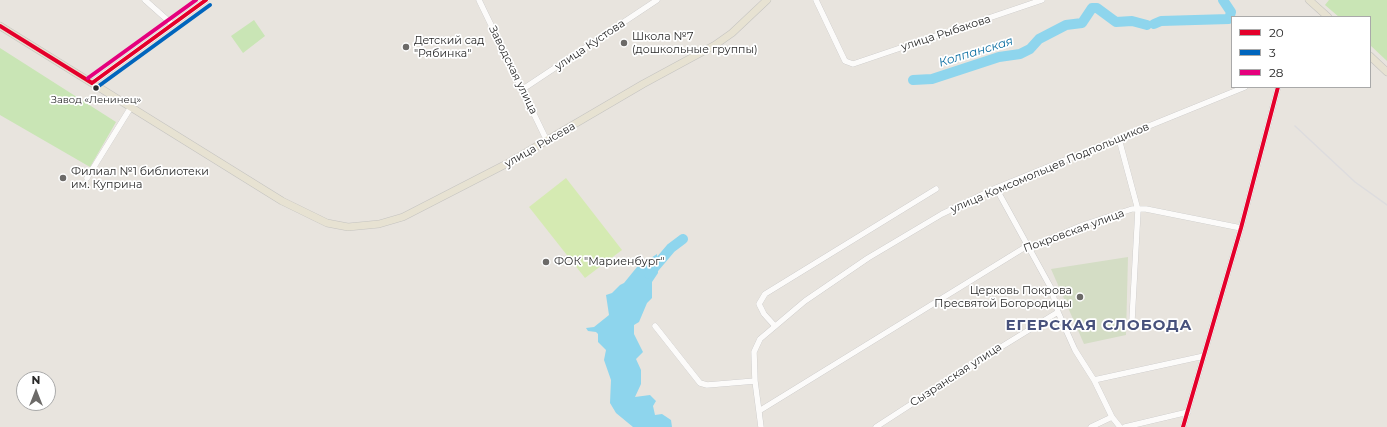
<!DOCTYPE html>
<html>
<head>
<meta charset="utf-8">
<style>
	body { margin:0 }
	#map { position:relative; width:1387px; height:427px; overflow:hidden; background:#e8e4de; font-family:Montserrat,sans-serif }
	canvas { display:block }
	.legend { position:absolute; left:1231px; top:16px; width:140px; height:72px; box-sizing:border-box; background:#fff; border:1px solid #a9a9a9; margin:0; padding:5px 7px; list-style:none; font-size:12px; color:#292929 }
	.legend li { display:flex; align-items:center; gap:8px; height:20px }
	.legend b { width:20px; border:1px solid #a9a9a9 }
	.north { position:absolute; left:16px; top:371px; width:40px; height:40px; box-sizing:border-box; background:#fff; border:1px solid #a9a9a9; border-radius:50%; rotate:0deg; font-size:11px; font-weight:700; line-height:16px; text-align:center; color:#292929 }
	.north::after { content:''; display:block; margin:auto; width:14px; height:18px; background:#6c6a68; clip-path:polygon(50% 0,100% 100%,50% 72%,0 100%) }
</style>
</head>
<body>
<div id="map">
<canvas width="1387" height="427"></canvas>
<ul class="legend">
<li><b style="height:5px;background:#e4002b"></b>20</li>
<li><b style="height:5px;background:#0065bd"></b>3</li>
<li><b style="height:5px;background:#e5007d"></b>28</li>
</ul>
<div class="north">N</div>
</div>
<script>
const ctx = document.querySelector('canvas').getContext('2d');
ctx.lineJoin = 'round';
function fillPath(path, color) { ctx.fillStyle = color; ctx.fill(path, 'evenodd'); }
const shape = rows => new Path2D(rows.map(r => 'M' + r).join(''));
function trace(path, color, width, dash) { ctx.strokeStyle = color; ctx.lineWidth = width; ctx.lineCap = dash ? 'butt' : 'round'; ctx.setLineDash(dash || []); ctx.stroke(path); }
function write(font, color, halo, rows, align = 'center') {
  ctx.font = font + ' Montserrat,sans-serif'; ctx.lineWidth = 3.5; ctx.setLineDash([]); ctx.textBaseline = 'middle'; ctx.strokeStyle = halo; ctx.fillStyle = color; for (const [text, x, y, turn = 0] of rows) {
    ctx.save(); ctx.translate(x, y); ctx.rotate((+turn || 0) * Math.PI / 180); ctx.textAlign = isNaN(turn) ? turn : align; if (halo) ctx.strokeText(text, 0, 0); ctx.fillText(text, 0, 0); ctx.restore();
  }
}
fillPath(shape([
	[1329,0,1387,0,1387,61,1370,45,1370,17,1339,17,1325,5],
	[254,20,265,36,243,53,231,36],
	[0,48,116,122,90,167,0,115]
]), '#c9e5b5');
fillPath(shape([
	[1128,257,1126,335,1084,344,1051,269]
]), '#d4ddc5');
fillPath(shape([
	[566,178,622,250,585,278,529,207]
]), '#d5eab2');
fillPath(shape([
	[657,254,658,273,652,282,652,298,647,303,639,322,634,325,634,334,643,352,636,359,641,370,641,384,635,397,650,395,656,401,653,406,655,415,662,414,671,420,672,427,633,427,616,413,610,403,611,380,604,360,606,350,598,342,598,334,596,332,588,331,586,328,594,327,609,315,606,295,612,293,620,285,624,283,637,267]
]), '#8ed5ed');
trace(shape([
	[1154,24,1161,21,1229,19,1231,12,1223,0],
	[913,80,932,79,999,57,1020,54,1030,49,1039,39,1066,25,1082,23,1092,8,1097,8,1116,22,1132,21,1147,25],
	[649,274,671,248,683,239]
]), '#8ed5ed', 10);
const minor = shape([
	[145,0,172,24],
	[479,0,547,141],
	[816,0,845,61,853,64,1042,0],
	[92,83,206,0],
	[523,89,657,0],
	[1119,139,1138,210,1132,320],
	[87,178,131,107],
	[996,188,1051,288,1058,312,1075,350,1094,380,1112,417,1120,427],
	[774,325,764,314,759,304,765,294,936,189],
	[655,326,700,383,707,385,755,381],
	[1094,380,1204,356],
	[759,411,1027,246,1035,245,1083,225,1132,209,1146,209,1241,228],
	[761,427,755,381,754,352,760,339,805,301,868,258,942,214,996,188,1245,87],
	[876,427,967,368,1058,312],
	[1091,427,1112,417],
	[1125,427,1188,412],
	[1183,427,1241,228,1278,87]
]);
const major = shape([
	[1309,0,1328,17],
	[0,26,282,201,327,223,348,227,379,224,403,217,508,163,643,84,715,45,732,33,767,0],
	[1370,56,1387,72]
]);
trace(minor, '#c1c0c0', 6);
trace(major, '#c4c3c0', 8);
trace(minor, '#fcfbfa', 5.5);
trace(major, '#e7e2d2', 7);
trace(shape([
	[1295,126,1355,182,1387,205]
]), '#dddcde', 1.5);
trace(shape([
	[0,26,92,83],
	[92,83,206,0],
	[1183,427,1241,228,1278,87]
]), '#e4002b', 4);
trace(shape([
	[96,88,210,5]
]), '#0065bd', 4);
trace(shape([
	[88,78,196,0]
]), '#e5007d', 4);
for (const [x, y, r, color] of [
	[624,43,4,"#6c6a68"],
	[406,47,4,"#6c6a68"],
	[96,88,3.5,"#292929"],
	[63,178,4,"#6c6a68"],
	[546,262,4,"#6c6a68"],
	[1080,297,4,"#6c6a68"]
]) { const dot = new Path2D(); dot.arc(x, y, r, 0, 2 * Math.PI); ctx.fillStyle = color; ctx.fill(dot); trace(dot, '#fff', 1.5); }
write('10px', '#292929', '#fff', [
	["Завод «Ленинец»",96,100]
]);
write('11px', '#292929', '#fff', [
	["улица Рыбакова",946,33,-18],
	["улица Кустова",590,45,-34],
	["Заводская улица",513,70,64],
	["улица Рысева",540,145,-30],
	["улица Комсомольцев Подпольщиков",1050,168,-23],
	["Покровская улица",1074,231,-20],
	["Сызранская улица",956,375,-33]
]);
write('11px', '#292929', '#fff', [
	["Школа №7",632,37],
	["(дошкольные группы)",632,50],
	["Детский сад",414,41],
	["\"Рябинка\"",414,54],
	["Филиал №1 библиотеки",71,172],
	["им. Куприна",71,185],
	["ФОК \"Мариенбург\"",554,262],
	["Церковь Покрова",1072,291,"right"],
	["Пресвятой Богородицы",1072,304,"right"]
], 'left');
write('italic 12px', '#066ba0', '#fff', [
	["Колпанская",976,52,-17]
]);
ctx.letterSpacing = '1px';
write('bold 15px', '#47517c', '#fff', [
	["ЕГЕРСКАЯ СЛОБОДА",1099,326]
]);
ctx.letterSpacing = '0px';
</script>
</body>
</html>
